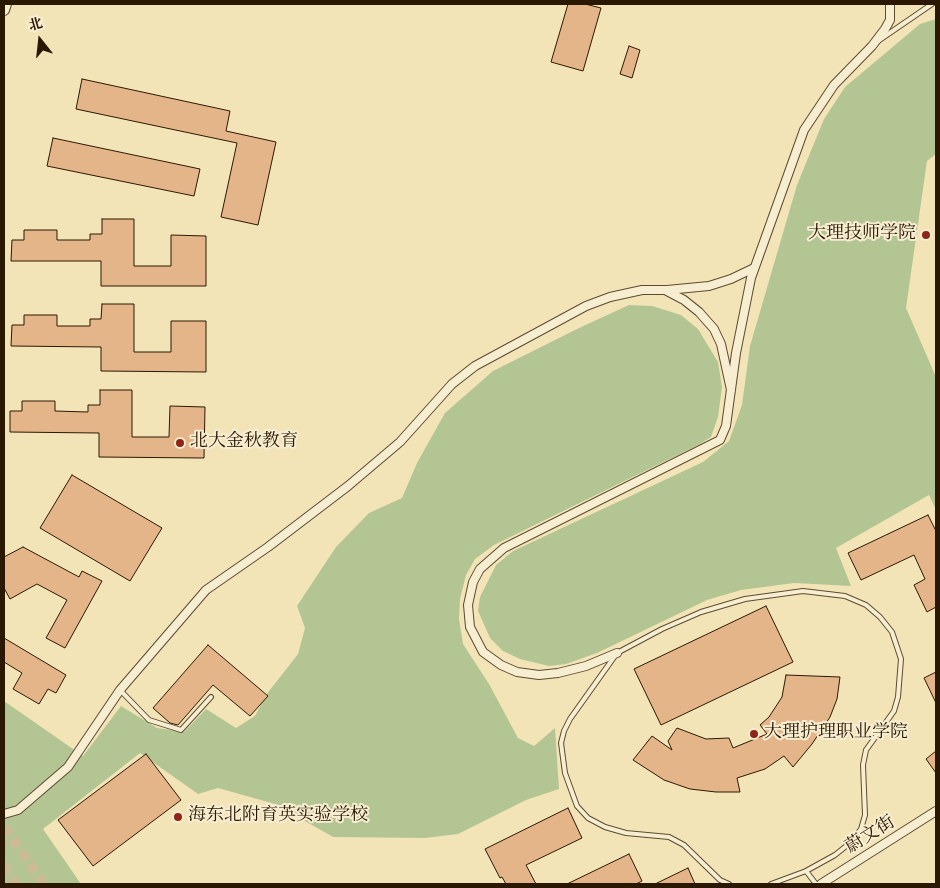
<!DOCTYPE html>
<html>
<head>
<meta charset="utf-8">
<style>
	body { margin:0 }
	#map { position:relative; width:940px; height:888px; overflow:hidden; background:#f3e4b8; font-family:Vollkorn,"Noto Serif SC",serif }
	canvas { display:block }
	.frame { position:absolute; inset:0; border:5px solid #2a1802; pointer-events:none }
	.north { position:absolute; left:15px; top:15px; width:50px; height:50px; -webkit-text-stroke:4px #f7edd1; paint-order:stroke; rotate:344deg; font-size:14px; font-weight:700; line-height:20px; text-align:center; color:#2a1802 }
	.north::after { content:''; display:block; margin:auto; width:18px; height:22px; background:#2a1802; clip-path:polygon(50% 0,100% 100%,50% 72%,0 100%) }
</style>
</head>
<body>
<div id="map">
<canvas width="940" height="888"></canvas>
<div class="frame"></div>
<div class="north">北</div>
</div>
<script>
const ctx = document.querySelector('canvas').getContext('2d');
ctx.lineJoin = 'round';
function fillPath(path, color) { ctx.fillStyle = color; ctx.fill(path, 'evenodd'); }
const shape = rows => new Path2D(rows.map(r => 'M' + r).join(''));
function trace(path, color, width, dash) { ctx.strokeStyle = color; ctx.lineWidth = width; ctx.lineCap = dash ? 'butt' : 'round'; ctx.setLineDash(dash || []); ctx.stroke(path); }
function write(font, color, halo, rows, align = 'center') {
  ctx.font = font + ' Vollkorn,"Noto Serif SC",serif'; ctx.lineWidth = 4; ctx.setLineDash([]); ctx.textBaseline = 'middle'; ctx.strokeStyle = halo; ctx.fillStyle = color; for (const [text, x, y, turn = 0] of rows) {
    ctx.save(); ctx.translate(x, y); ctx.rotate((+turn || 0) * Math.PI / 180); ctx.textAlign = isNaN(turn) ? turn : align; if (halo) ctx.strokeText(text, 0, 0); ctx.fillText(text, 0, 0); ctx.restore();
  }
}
fillPath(shape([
	[936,19,936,154,927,161,906,308,936,377,936,510,929,495,836,548,851,586,794,583,741,590,707,600,597,653,566,664,549,666,520,659,503,651,490,638,478,611,480,597,496,565,513,551,703,462,729,441,742,405,750,346,797,185,824,119,845,87,920,24],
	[629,305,652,306,681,315,698,329,718,362,722,387,718,417,711,437,700,444,494,545,475,559,466,575,460,599,459,619,463,644,489,684,518,738,534,746,555,728,559,789,526,800,458,834,425,838,333,837,275,804,218,788,198,794,140,753,43,829,81,884,4,884,4,701,83,756,121,706,157,728,184,732,206,709,236,728,255,716,266,695,298,654,305,628,297,606,336,547,369,513,402,498,417,463,445,413,493,371,579,328]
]), '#b4c594');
const building = shape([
	[568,4,585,4,601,8,583,71,551,62,568,4],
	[629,46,640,50,632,78,620,74,629,46],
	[82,79,230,111,226,131,276,142,258,225,221,217,237,143,76,109,82,79],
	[53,138,200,169,194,196,47,166,53,138],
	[102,219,134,219,134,266,171,266,171,235,206,236,206,286,101,286,101,261,11,261,12,240,24,240,24,230,57,230,57,240,90,240,90,234,102,234,102,219],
	[102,304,134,304,134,352,171,352,171,321,206,321,206,372,101,371,101,347,11,346,12,325,24,325,24,315,57,315,57,326,90,326,90,319,101,319,102,304],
	[100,390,132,390,132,437,169,437,170,406,205,407,204,458,99,457,99,433,10,432,10,411,22,411,22,401,55,401,55,411,88,412,88,405,100,405,100,390],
	[72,475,162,528,130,581,40,528,72,475],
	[928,515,936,531,936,607,927,612,914,585,925,579,914,555,861,580,848,553,928,515],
	[23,547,79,577,82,571,102,581,65,648,46,638,67,600,37,584,10,599,4,588,4,557,23,547],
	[766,606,793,662,661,725,634,669,766,606],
	[4,638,66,675,56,693,48,689,39,704,13,689,22,673,4,662,4,638],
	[208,645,268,696,250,716,213,685,178,725,170,723,153,708,208,645],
	[936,672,936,703,924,678,936,672],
	[786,675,840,677,837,699,830,717,812,744,793,767,784,756,765,769,737,778,740,792,716,792,690,789,664,780,633,760,652,736,672,750,668,741,677,728,706,739,729,738,733,748,767,734,760,725,769,717,782,697,786,675],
	[936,751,936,773,926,759,936,751],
	[146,754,181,800,93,866,58,820,146,754],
	[568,808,582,838,526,865,536,884,506,884,502,877,500,878,485,849,568,808],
	[629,854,642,881,636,884,567,884,629,854],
	[688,868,695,884,655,884,688,868]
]);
fillPath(building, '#e5b58a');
trace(building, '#2a1802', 1);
trace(shape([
	[4,827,44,884],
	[4,865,16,884]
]), '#cbbb94', 10, [10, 5]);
const service = shape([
	[878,41,932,4],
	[120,690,149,720,181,730,211,697],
	[806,871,816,884],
	[729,884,720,880,684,845,669,837,626,833,605,827,588,818,577,806,565,773,561,743,564,731,570,719,617,653,662,629,701,612,745,599,803,591,845,596,866,605,880,617,892,632,901,659,898,697,894,711,866,750,863,765,865,815,861,829,850,843,835,855,806,871,771,884]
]);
const minor = shape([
	[667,290,709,286,731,279,754,268],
	[617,653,586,666,558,673,539,675,517,672,501,665,483,652,470,627,468,605,473,582,480,569,504,548,720,440,726,426,736,353,751,278,804,130,834,85,872,46,885,29,890,20,890,4],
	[4,814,18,810,68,767,120,690,206,590,268,547,348,486,400,442,452,384,475,366,586,306,610,297,642,290,665,290,684,300,699,312,714,329,721,344,731,390],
	[821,884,936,811]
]);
const tertiary = shape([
	[4,10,6,4]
]);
trace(service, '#5c4b30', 6);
trace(minor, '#5c4b30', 10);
trace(tertiary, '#5c4b30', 12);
trace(service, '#f7edd1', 4);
trace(minor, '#f7edd1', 8);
trace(tertiary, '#f7edd1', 10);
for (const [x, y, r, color] of [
	[926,235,5,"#8f2418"],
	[180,443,5,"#8f2418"],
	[754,734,5,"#8f2418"],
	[178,817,5,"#8f2418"]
]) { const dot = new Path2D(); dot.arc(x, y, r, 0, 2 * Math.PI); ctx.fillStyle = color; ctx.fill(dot); trace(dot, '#f7edd1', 2); }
write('18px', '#2a1802', '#f7edd1', [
	["大理技师学院",916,235,"right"],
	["北大金秋教育",190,443],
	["大理护理职业学院",764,734],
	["海东北附育英实验学校",188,817]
], 'left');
write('18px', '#2a1802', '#f7edd1', [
	["蔚文街",871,836,-32]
]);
</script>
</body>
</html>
